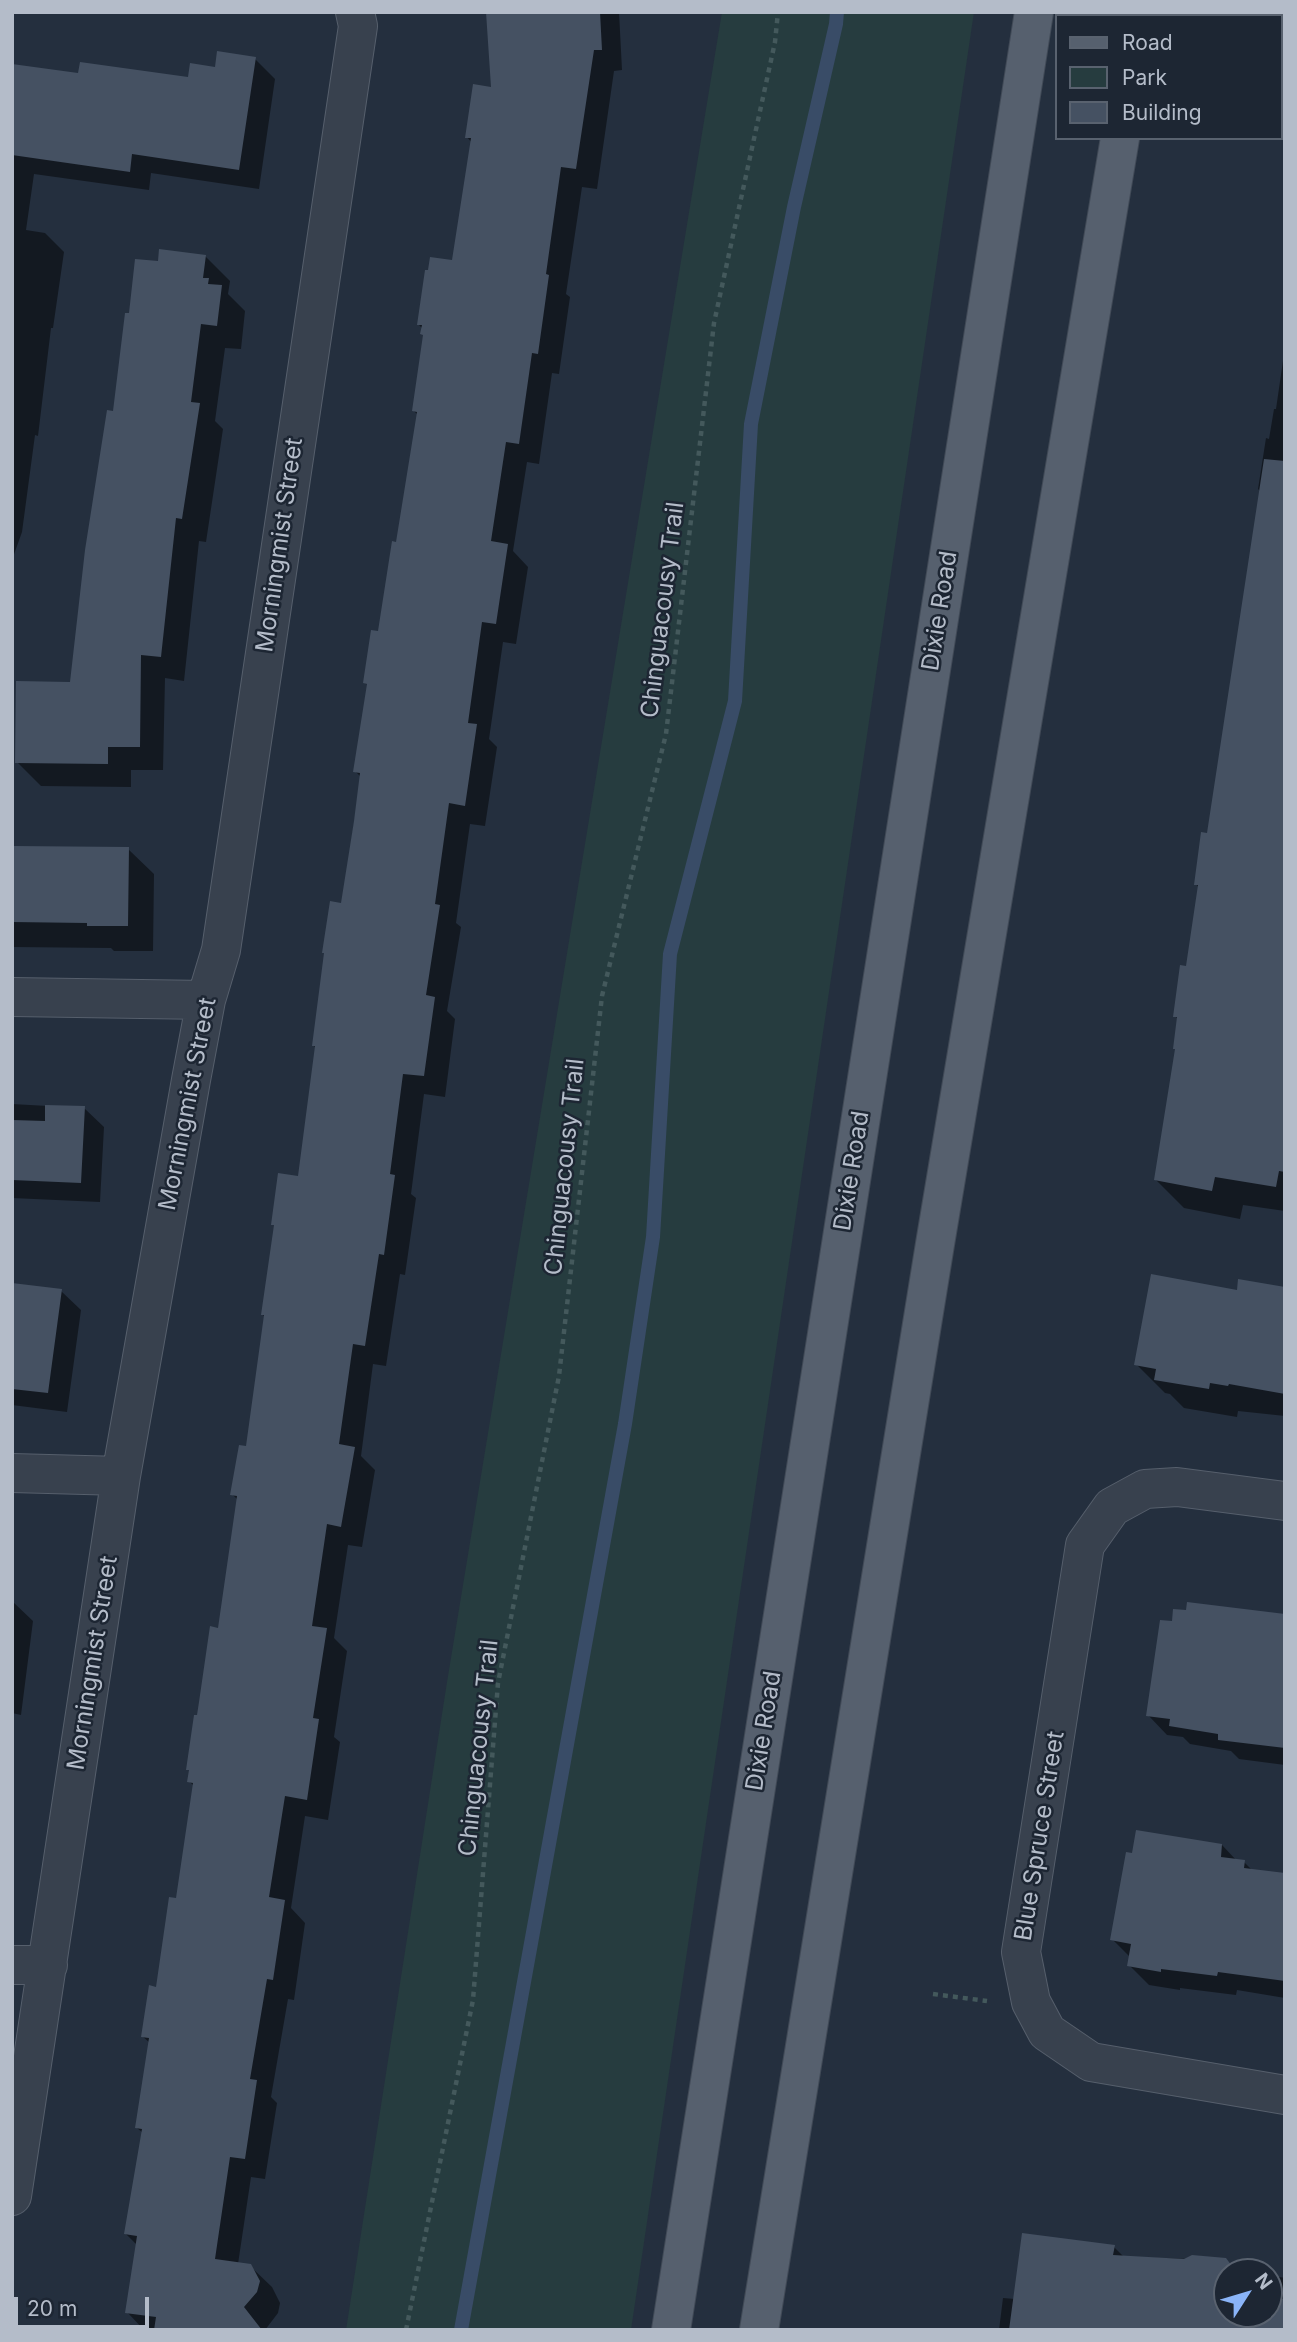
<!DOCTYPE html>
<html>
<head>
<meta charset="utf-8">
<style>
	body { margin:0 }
	#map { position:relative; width:1297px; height:2342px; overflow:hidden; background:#242f3e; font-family:Inter,sans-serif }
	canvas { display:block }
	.frame { position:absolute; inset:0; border:14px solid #b4bcc9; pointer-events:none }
	.legend { position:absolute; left:1055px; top:14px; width:228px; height:126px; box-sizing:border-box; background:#1d2633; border:2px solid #59626f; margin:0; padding:9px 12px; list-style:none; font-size:21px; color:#b4bcc9 }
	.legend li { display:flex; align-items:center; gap:14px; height:35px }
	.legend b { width:35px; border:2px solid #59626f }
	.north { position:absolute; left:1213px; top:2258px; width:70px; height:70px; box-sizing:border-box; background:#1d2633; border:2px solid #59626f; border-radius:50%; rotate:53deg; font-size:19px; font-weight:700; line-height:28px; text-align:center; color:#b4bcc9 }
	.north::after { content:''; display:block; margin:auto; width:24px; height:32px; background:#8ab4f8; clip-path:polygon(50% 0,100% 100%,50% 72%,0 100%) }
	.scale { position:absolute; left:14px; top:2297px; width:135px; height:32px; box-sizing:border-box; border:4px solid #b4bcc9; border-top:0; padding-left:9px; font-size:21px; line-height:24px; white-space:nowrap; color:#b4bcc9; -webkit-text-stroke:5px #1d2633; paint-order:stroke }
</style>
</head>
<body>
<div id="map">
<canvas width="1297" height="2342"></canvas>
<div class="frame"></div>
<ul class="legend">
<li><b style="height:9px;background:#56606e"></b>Road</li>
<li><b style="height:19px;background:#263c3f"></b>Park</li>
<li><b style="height:19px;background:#455162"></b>Building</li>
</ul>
<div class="north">N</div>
<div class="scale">20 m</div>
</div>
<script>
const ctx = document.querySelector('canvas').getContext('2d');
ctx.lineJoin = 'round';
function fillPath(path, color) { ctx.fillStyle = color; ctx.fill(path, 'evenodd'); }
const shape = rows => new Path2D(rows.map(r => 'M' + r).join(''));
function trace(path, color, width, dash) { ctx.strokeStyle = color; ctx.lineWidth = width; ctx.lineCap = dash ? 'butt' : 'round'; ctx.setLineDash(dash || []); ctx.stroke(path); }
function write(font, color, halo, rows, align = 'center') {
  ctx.font = font + ' Inter,sans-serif'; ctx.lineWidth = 5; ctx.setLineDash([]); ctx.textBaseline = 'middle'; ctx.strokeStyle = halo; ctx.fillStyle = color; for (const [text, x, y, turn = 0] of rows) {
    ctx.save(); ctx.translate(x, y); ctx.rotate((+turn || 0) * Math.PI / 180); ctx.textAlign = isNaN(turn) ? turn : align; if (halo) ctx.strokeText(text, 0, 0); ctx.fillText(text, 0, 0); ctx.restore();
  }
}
fillPath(shape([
	[722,12,974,12,631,2330,346,2330,447,1682]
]), '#263c3f');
fillPath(shape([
	[488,12,619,12,622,70,614,71,597,189,582,187,566,294,570,297,559,374,552,373,539,464,527,462,513,551,528,567,516,644,503,642,489,739,497,747,485,826,470,824,456,923,461,927,447,1011,455,1019,445,1097,424,1094,411,1194,416,1198,405,1275,400,1274,386,1366,373,1364,361,1456,375,1470,362,1547,348,1545,334,1638,347,1651,334,1737,340,1742,328,1820,305,1816,291,1908,305,1923,294,2000,288,1999,271,2097,277,2103,265,2179,251,2177,238,2264,250,2266,272,2287,280,2303,278,2313,265,2330,144,2330,127,2312,137,2245,126,2234,143,2133,137,2128,150,2043,142,2036,158,1989,177,1900,194,1786,189,1781,190,1772,188,1769,220,1630,238,1500,232,1494,247,1448,265,1317,262,1314,276,1227,273,1224,299,1178,316,1048,313,1045,342,905,361,777,355,771,369,686,365,683,380,633,398,544,418,415,413,410,424,336,423,329,419,325,453,262,472,143,467,137,493,89],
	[255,59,275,79,259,189,151,173,149,190,34,174,26,230,45,233,64,252,53,328,51,328,38,436,35,435,22,532,12,560,12,65,79,75,189,79,216,69],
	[205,256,230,281,228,294,245,311,241,349,225,348,215,421,223,429,206,542,199,541,184,681,165,678,163,770,131,770,131,787,41,786,17,762,71,684,130,315,160,263],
	[1285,347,1285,1211,1243,1205,1240,1219,1184,1208,1156,1180,1177,1050,1179,1020,1175,1016,1188,968,1199,888,1196,884,1208,835,1261,492,1258,489,1266,438,1269,439,1274,409,1276,409],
	[12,848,128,849,154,874,153,951,114,951,111,948,12,947],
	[12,1104,84,1108,104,1127,100,1202,12,1198],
	[12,1284,61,1291,81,1310,67,1412,12,1405],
	[1285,1289,1285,1416,1238,1411,1237,1417,1184,1408,1170,1394,1165,1393,1136,1364],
	[12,1601,33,1621,21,1715,12,1713],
	[1285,1616,1285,1765,1239,1759,1231,1751,1190,1744,1183,1737,1167,1735,1148,1715],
	[1222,1845,1237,1861,1244,1862,1253,1871,1285,1875,1285,1998,1237,1990,1236,1995,1180,1988,1180,1990,1149,1985,1129,1965,1130,1957,1112,1939],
	[1114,2247,1124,2257,1226,2260,1236,2271,1244,2272,1227,2272,1227,2314,1269,2314,1269,2275,1285,2278,1285,2330,999,2330,1003,2298,1015,2299]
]), '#0007');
trace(shape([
	[461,2330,625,1424,653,1237,670,954,735,701,751,424,794,207,836,24,837,12]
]), '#394c67', 14);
fillPath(shape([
	[486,12,600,12,602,50,594,50,576,169,561,167,546,274,549,275,538,354,532,353,519,444,506,442,491,541,508,544,496,624,482,622,468,723,477,724,465,806,449,803,435,904,440,905,426,995,435,997,424,1076,403,1074,390,1174,395,1175,384,1255,379,1254,365,1346,353,1344,339,1444,355,1447,341,1527,327,1524,312,1626,327,1628,313,1718,319,1719,307,1800,285,1796,269,1897,285,1900,273,1980,267,1979,250,2079,257,2080,245,2159,230,2157,215,2259,251,2264,260,2281,257,2292,244,2307,262,2330,154,2330,156,2317,125,2313,137,2236,124,2234,142,2129,135,2128,149,2038,141,2037,149,1985,156,1987,169,1897,176,1898,193,1783,187,1782,189,1770,186,1770,194,1715,197,1715,199,1702,210,1626,218,1628,237,1496,230,1495,239,1445,246,1446,264,1315,261,1315,274,1225,271,1225,278,1173,298,1176,315,1046,312,1046,324,953,322,953,330,901,341,903,354,821,360,773,353,772,367,684,363,683,371,630,378,631,392,541,396,542,417,412,412,411,423,335,420,334,422,325,417,325,425,270,428,270,430,257,452,260,471,138,465,138,473,84,491,87],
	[217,51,256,57,239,170,132,154,130,172,12,155,12,64,78,73,80,62,188,77,190,63,215,67],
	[159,249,206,255,203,278,209,278,208,284,222,285,217,326,201,324,191,402,200,403,182,519,176,518,161,657,141,655,140,747,108,747,108,764,15,763,16,681,70,682,85,550,107,410,113,411,125,313,129,313,135,259,158,261],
	[1264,459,1285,461,1285,1172,1279,1171,1276,1187,1215,1177,1212,1191,1154,1180,1175,1049,1173,1049,1177,1017,1173,1017,1180,965,1186,966,1198,885,1194,885,1201,832,1207,833],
	[12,846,129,847,128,926,87,926,87,923,12,922],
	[45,1105,85,1106,81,1183,12,1180,12,1120,45,1121],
	[1151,1274,1237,1290,1238,1279,1285,1287,1285,1394,1229,1384,1228,1386,1210,1383,1209,1389,1154,1380,1156,1369,1134,1365],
	[12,1283,62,1289,48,1393,12,1389],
	[1187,1602,1285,1614,1285,1748,1218,1740,1218,1734,1169,1726,1170,1719,1146,1716,1160,1620,1172,1621,1173,1609,1186,1610],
	[1136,1830,1222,1844,1221,1857,1245,1860,1244,1868,1285,1873,1285,1981,1218,1972,1217,1976,1161,1969,1161,1972,1127,1966,1131,1944,1110,1940,1126,1852,1132,1853],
	[1022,2233,1115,2245,1113,2255,1184,2259,1192,2255,1226,2258,1234,2269,1253,2271,1227,2272,1227,2314,1269,2314,1269,2297,1285,2299,1285,2330,1009,2330]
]), '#455162');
const minor = shape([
	[12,997,206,1000],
	[12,1473,121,1476],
	[1285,1501,1177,1487,1145,1489,1112,1507,1085,1545,1021,1952,1031,2002,1047,2032,1091,2062,1285,2095],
	[12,1965,48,1965],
	[12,2196,121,1476,191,1080,206,1000,221,950,358,26,355,12]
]);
const major = shape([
	[1140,16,1141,12],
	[671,2330,1034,12],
	[759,2330,935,1244,1120,138]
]);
trace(minor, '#565f6c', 40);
trace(major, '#414a57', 40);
trace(shape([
	[933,1994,987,2001],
	[406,2330,473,2000,498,1683,559,1376,602,996,666,734,714,323,775,42,778,12]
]), '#44595c', 4.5, [5, 5]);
trace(minor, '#38414e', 38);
trace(major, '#56606e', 38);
write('24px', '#b4bcc9', '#1d2633', [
	["Morningmist Street",280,545,-82],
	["Chinguacousy Trail",663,610,-83],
	["Dixie Road",940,611,-81],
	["Morningmist Street",188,1104,-79],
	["Chinguacousy Trail",565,1167,-84],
	["Dixie Road",852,1171,-81],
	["Morningmist Street",93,1663,-81],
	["Dixie Road",764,1731,-81],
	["Chinguacousy Trail",479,1748,-84],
	["Blue Spruce Street",1040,1836,-81]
]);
</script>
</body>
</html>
